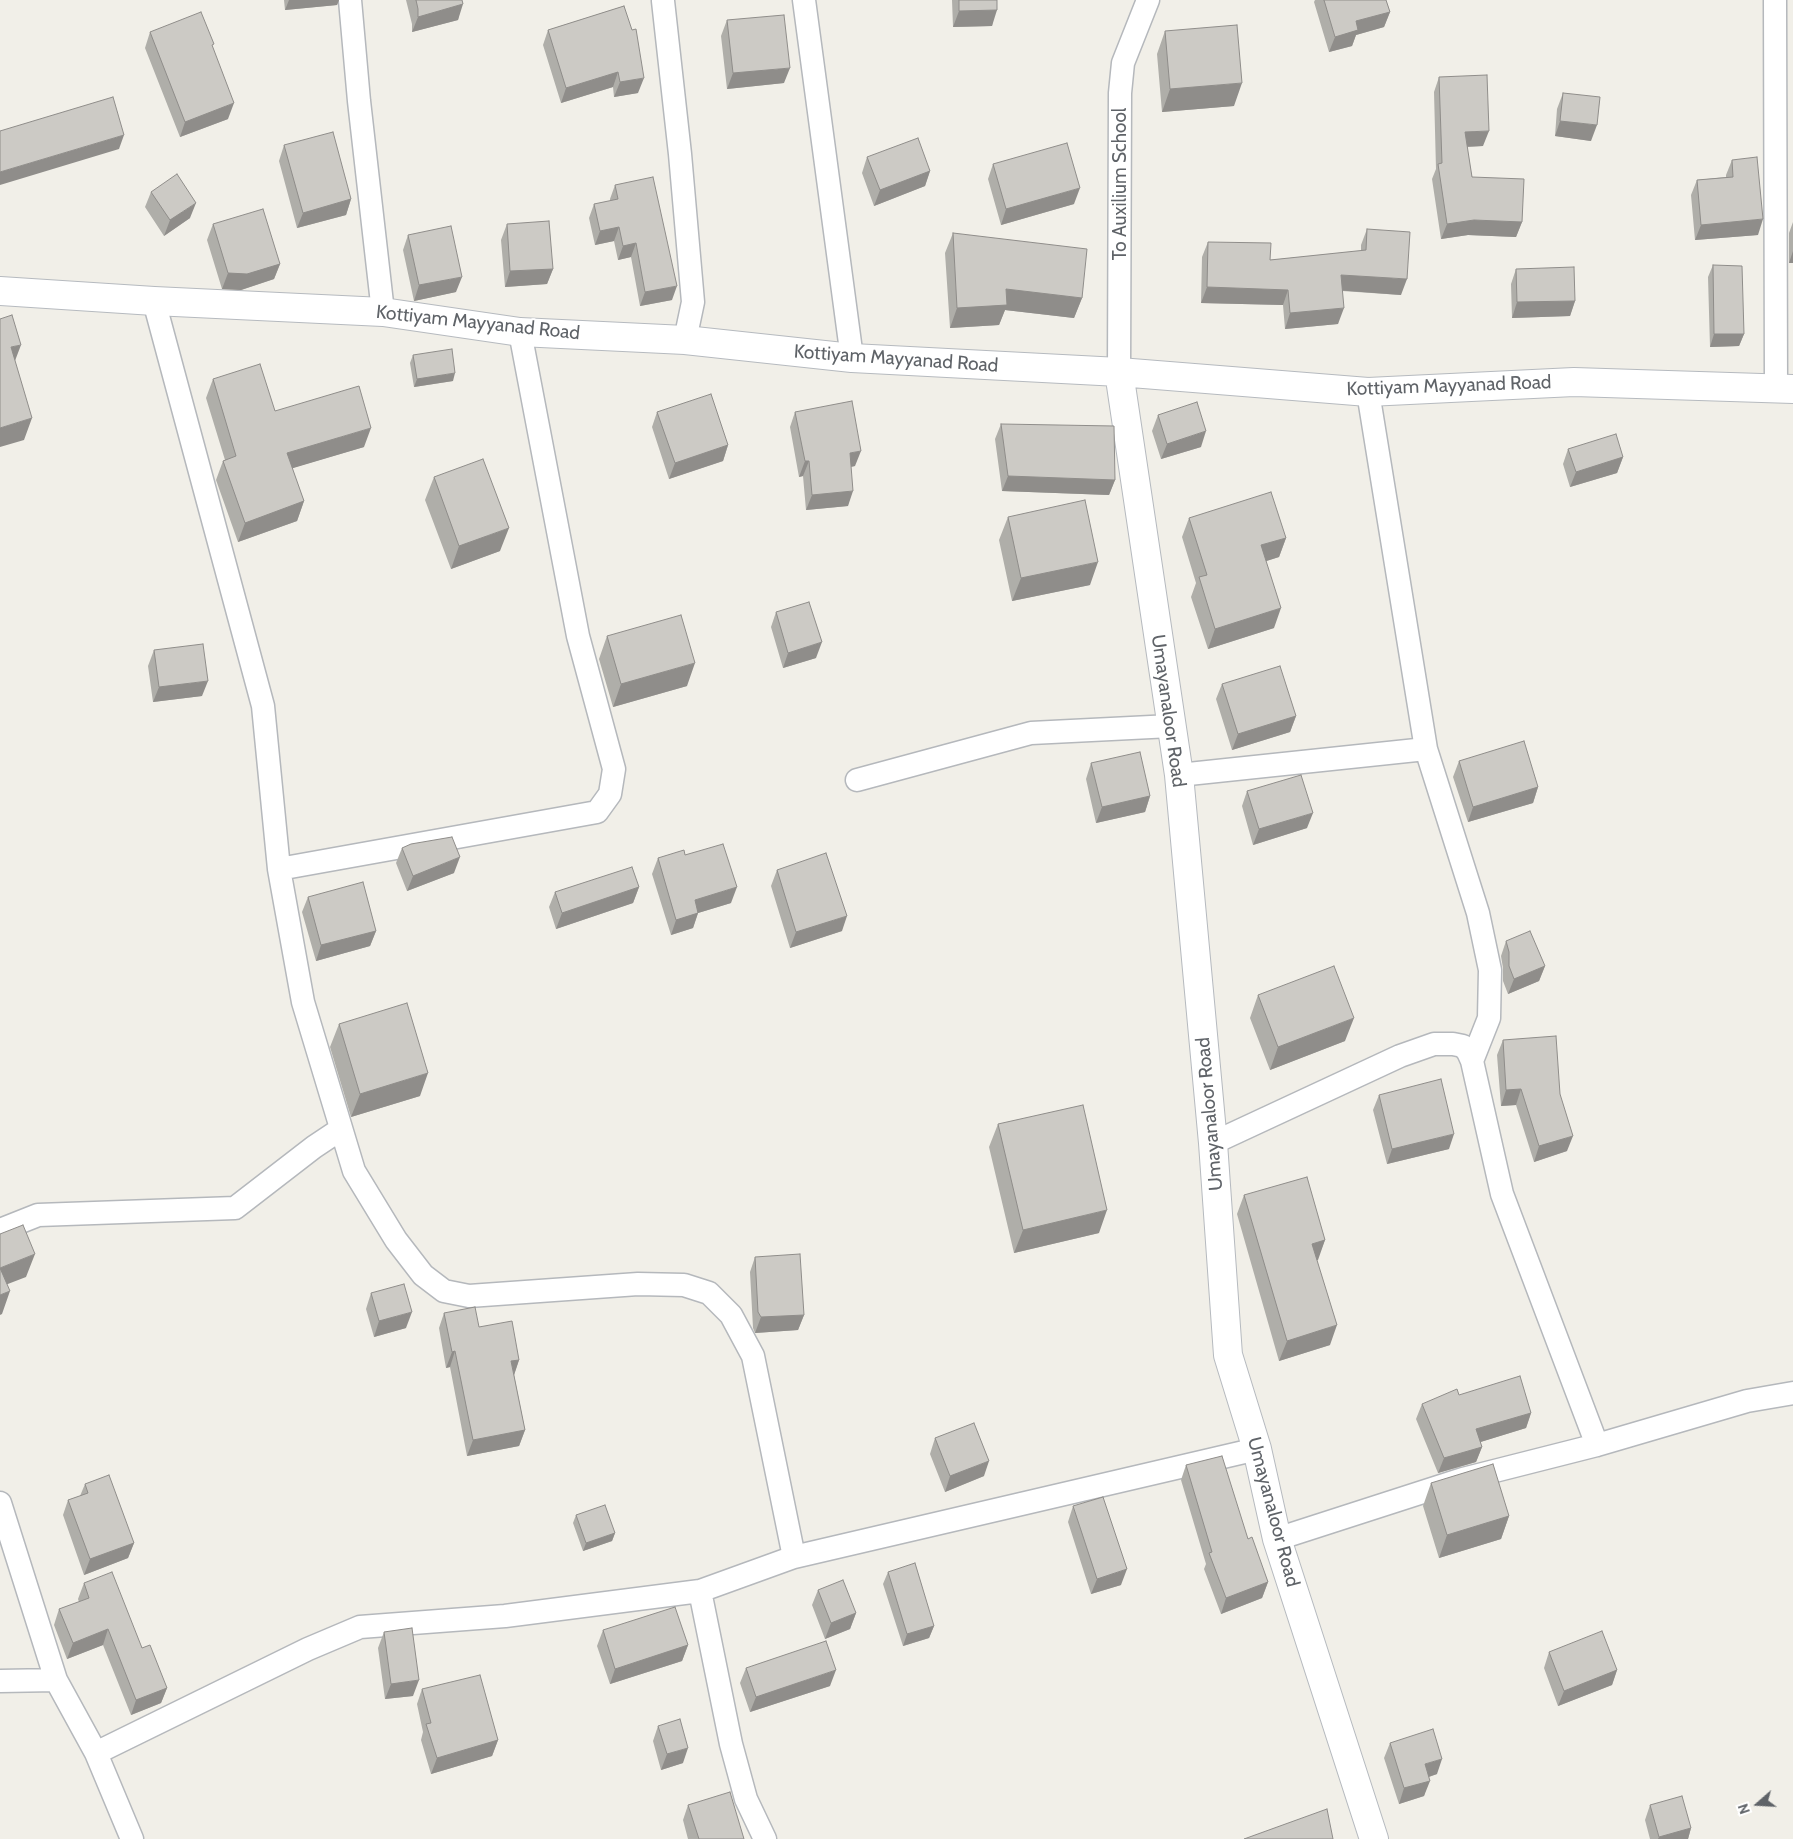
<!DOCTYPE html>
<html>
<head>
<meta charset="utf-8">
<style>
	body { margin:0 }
	#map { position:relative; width:1793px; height:1839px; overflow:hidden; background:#f1efe8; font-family:Cabin,sans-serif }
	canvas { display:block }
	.north { position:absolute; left:1733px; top:1779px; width:50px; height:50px; -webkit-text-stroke:4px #fff; paint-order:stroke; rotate:251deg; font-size:14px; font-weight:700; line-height:20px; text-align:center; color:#5f6368 }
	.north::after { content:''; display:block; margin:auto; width:18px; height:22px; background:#5f6368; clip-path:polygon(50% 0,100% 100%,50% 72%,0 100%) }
</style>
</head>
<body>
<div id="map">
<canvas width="1793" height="1839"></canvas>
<div class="north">N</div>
</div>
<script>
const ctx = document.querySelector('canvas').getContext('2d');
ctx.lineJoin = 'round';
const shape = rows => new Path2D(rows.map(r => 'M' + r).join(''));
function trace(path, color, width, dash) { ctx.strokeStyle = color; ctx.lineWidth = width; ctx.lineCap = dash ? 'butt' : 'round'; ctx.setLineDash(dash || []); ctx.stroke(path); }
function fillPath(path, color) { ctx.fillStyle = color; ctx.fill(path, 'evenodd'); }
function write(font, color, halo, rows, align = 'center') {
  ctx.font = font + ' Cabin,sans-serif'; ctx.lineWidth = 4; ctx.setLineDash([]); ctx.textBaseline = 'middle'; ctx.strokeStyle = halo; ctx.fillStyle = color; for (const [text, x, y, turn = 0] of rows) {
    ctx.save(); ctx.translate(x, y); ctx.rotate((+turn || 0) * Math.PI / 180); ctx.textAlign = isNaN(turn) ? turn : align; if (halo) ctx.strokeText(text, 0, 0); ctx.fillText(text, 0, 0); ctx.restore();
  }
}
const street = shape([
	[350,0,359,101,383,312],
	[804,0,852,358],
	[1775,0,1776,388],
	[663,1,680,154,693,302,685,340],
	[154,301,263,706,279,869,303,1002,354,1171,396,1240,423,1275,444,1291,469,1296,638,1284,684,1285,709,1293,731,1315,753,1356,794,1557],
	[1119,372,1120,93,1123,63,1148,0],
	[1368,392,1426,749,1478,913,1490,970,1489,1018,1472,1061,1502,1194,1597,1445],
	[1179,775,1426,749],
	[857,780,1031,733,1171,726],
	[279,869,597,812,610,794,614,769,578,636,520,332],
	[1213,1143,1400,1056,1434,1044,1453,1044,1463,1046,1468,1052,1472,1061],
	[0,1230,38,1215,235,1208,314,1147,341,1129],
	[0,1503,56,1680,96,1753,132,1839],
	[1277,1539,1463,1479,1597,1445,1747,1401,1793,1393],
	[700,1591,731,1744,746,1799,765,1839],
	[0,1681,56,1680],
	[96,1753,308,1649,360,1627,505,1616,700,1591,794,1557,1257,1449]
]);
const secondary = shape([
	[0,291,154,301,383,312,520,332,685,340,852,358,1119,372,1368,392,1574,382,1793,389],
	[1119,372,1179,775,1213,1143,1228,1355,1257,1449,1277,1539,1374,1839]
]);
trace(street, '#b5b8bc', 25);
trace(secondary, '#b6babf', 30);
trace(street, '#fff', 22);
trace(secondary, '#fff', 28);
fillPath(shape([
	[284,0,339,0,337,5,285,10],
	[406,0,462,0,458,20,412,32,412,24],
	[952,0,997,0,992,26,953,27],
	[1315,0,1386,0,1390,12,1384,27,1356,35,1352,46,1329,52,1314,2],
	[624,6,638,93,614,97,613,87,561,103,543,45,548,30],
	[727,20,784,83,727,89,721,36],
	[1165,31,1234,106,1162,112,1157,54],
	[150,32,213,48,228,119,180,137,145,48],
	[1439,77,1483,146,1467,147,1472,177,1522,222,1516,237,1468,235,1441,239,1432,179,1436,169,1434,92],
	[1563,93,1591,141,1555,136,1557,109],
	[284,145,351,199,346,215,297,228,279,161],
	[867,157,930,171,925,186,874,206,862,173],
	[1732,160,1758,235,1695,240,1691,195,1697,180,1726,177,1726,175],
	[993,164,1074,204,1001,225,988,179],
	[615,185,672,300,640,306,631,257,618,260,614,241,595,245,589,218,594,204,610,201,610,199],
	[151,192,190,218,164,236,145,207],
	[1793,222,1793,263,1789,263,1789,233],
	[213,224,280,264,274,279,241,290,222,289,207,240],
	[507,224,553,269,547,284,505,287,501,240],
	[1367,229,1401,295,1342,291,1338,324,1285,329,1283,305,1201,303,1202,257,1208,242,1270,260,1361,251,1361,245],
	[953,233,1082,298,1074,318,1005,310,999,325,950,328,945,253],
	[408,235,456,292,414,301,403,250],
	[1713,265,1744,334,1739,346,1710,347,1708,277],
	[1516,269,1575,301,1570,316,1512,318,1511,284],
	[413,355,453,381,414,387,410,363],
	[213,379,275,411,364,447,292,468,304,501,297,521,238,542,216,480,223,461,225,460,206,398],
	[657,412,728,445,723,461,669,479,652,427],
	[795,412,855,466,851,467,848,506,806,510,803,476,799,477,790,427],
	[1158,415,1201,447,1161,459,1152,431],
	[1001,424,1115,480,1109,495,1002,491,995,439],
	[1568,449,1623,457,1617,473,1570,487,1563,464],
	[434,477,500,551,451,569,425,500],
	[1008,517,1090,585,1012,601,999,540],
	[1189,518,1286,538,1279,557,1266,561,1274,628,1208,649,1191,597,1196,583,1182,537],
	[776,612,816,658,783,668,771,627],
	[607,636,687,686,613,707,599,659],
	[154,650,202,696,153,702,148,666],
	[1222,684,1296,716,1290,732,1232,750,1216,699],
	[1459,761,1538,787,1533,803,1468,822,1453,777],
	[1091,763,1150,796,1145,812,1096,823,1086,779],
	[1247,791,1307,828,1253,845,1242,806],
	[402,848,454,873,407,891,396,863],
	[685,855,731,903,698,913,693,928,671,935,652,874,658,858],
	[777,870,842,931,790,948,771,886],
	[639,887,633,903,556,929,549,907,555,892],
	[308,897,376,931,370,946,316,961,302,912],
	[1506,941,1545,966,1539,981,1508,994,1503,981,1503,968,1501,956],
	[1258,995,1345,1041,1270,1070,1250,1018],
	[339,1024,420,1096,351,1117,330,1047],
	[1503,1040,1560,1094,1567,1151,1534,1162,1516,1105,1501,1106,1497,1055],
	[1379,1095,1449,1149,1387,1164,1373,1110],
	[998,1124,1099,1233,1014,1253,989,1147],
	[1244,1195,1325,1240,1317,1260,1330,1345,1279,1361,1237,1214],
	[755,1257,804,1315,798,1330,755,1333,753,1328,750,1272],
	[371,1293,406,1328,374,1337,366,1309],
	[444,1313,479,1327,519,1360,514,1375,525,1430,519,1446,467,1456,450,1367,446,1368,439,1328],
	[1459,1395,1531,1413,1526,1428,1480,1442,1482,1447,1476,1462,1438,1473,1416,1419,1422,1404],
	[935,1438,984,1476,945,1492,930,1454],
	[1186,1465,1248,1539,1268,1582,1262,1598,1221,1614,1204,1569,1206,1564,1181,1480],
	[1431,1483,1509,1516,1501,1539,1439,1558,1423,1506],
	[85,1484,134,1543,128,1558,84,1575,63,1515,68,1500,80,1496],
	[1073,1506,1121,1585,1091,1594,1068,1522],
	[576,1515,615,1533,612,1541,583,1551,573,1523],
	[888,1572,934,1626,929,1638,903,1646,883,1584],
	[84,1583,142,1648,167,1688,161,1703,131,1715,103,1645,67,1659,54,1625,59,1609,79,1602,78,1599],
	[818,1590,856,1613,850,1629,825,1639,812,1605],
	[603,1630,688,1645,682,1661,610,1684,597,1646],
	[384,1632,413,1696,385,1699,378,1648],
	[1549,1652,1617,1670,1612,1685,1558,1706,1544,1668],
	[746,1668,830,1686,750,1712,740,1683],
	[422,1689,498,1740,492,1756,431,1774,421,1740,423,1732,417,1704],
	[658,1726,683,1763,661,1770,653,1741],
	[1390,1743,1437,1774,1429,1777,1424,1796,1399,1804,1384,1758],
	[688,1805,744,1839,688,1839,683,1820],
	[1650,1805,1691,1828,1688,1839,1650,1839,1645,1820]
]), '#afaea9');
fillPath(shape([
	[289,0,339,0,337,5,285,10],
	[463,4,458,20,412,32,418,17],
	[997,10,992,26,953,27,959,11],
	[1390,12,1384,27,1356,35,1352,46,1329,52,1335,37,1356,21],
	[790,68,784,83,727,89,733,73],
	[618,72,613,87,561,103,566,88],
	[644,78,638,93,614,97,620,82],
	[1242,83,1234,106,1162,112,1170,89],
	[234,103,228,119,180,137,185,122],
	[1560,121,1597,125,1591,141,1555,136],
	[1489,131,1483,146,1460,147,1465,132],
	[124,135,119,149,0,185,0,172],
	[930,171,925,186,874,206,880,190],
	[1080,188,1074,204,1001,225,1006,209],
	[351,199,346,215,297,228,303,213],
	[196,203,190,218,164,236,170,220],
	[1763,219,1758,235,1695,240,1701,225],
	[1474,220,1522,222,1516,237,1468,235,1441,239,1447,224],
	[619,227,614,241,595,245,600,231],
	[636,243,631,257,618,260,623,246],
	[1793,251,1793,263,1789,263],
	[280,264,274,279,241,290,222,289,228,273],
	[553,269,547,284,505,287,510,271],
	[1341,275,1407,279,1401,295,1335,290],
	[462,277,456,292,414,301,419,285],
	[677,286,672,300,640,306,645,292],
	[1207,287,1288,290,1283,305,1201,303],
	[1006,289,1082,298,1074,318,1005,310,999,325,950,328,957,308],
	[1575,301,1570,316,1512,318,1517,302],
	[1344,308,1338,324,1285,329,1290,313],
	[1714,334,1744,334,1739,346,1710,347],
	[21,345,13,366,11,347],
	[455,373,453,381,414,387,417,379],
	[32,418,24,440,0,447,0,428],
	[371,428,364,447,280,472,287,453],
	[1206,431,1201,447,1161,459,1167,444],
	[728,445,723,461,669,479,675,463],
	[861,451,855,466,844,468,850,453],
	[1623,457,1617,473,1570,487,1576,472],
	[805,461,809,461,803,476,799,477],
	[1008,476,1115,480,1109,495,1002,491],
	[853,491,848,506,806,510,812,495],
	[304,501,297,521,238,542,245,523],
	[509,528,500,551,451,569,459,546],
	[1286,538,1279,557,1254,565,1261,545],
	[1098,562,1090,585,1012,601,1021,578],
	[1281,608,1274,628,1208,649,1215,629],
	[822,642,816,658,783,668,788,653],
	[695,663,687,686,613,707,621,684],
	[208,681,202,696,153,702,159,687],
	[1296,716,1290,732,1232,750,1238,734],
	[1538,787,1533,803,1468,822,1473,807],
	[1150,796,1145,812,1096,823,1102,807],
	[1313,813,1307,828,1253,845,1259,829],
	[460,857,454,873,407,891,413,876],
	[639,887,633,903,556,929,562,913],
	[737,887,731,903,698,913,693,928,671,935,676,920,695,900],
	[847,916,842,931,790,948,796,932],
	[376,931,370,946,316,961,321,945],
	[1545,966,1539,981,1508,994,1514,979],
	[1354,1018,1345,1041,1270,1070,1278,1047],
	[428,1073,420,1096,351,1117,360,1094],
	[1521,1089,1516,1105,1501,1106,1506,1090],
	[1454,1134,1449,1149,1387,1164,1392,1149],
	[1573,1136,1567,1151,1534,1162,1539,1146],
	[1107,1210,1099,1233,1014,1253,1023,1230],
	[1325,1240,1318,1260,1305,1263,1312,1244],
	[35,1254,26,1277,0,1287,0,1268],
	[10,1291,2,1314,0,1315,0,1295],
	[412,1312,406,1328,374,1337,379,1321],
	[804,1315,798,1330,755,1333,761,1317],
	[1337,1325,1330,1345,1279,1361,1287,1341],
	[455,1351,450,1367,446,1368,452,1352],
	[519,1360,514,1375,511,1361],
	[1531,1413,1526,1428,1471,1445,1476,1429],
	[525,1430,519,1446,467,1456,473,1440],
	[1482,1447,1476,1462,1438,1473,1444,1458],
	[989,1461,984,1476,945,1492,950,1476],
	[1509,1516,1501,1539,1439,1558,1447,1535],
	[615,1533,612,1541,583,1551,586,1543],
	[134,1543,128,1558,84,1575,90,1559],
	[1127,1569,1121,1585,1091,1594,1097,1579],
	[1268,1582,1262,1598,1221,1614,1226,1598],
	[856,1613,850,1629,825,1639,831,1623],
	[934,1626,929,1638,903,1646,907,1634],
	[108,1629,103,1645,67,1659,73,1643],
	[688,1645,682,1661,610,1684,615,1669],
	[836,1670,830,1686,750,1712,756,1697],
	[1617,1670,1612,1685,1558,1706,1564,1691],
	[419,1680,413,1696,385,1699,391,1684],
	[167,1688,161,1703,131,1715,136,1700],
	[498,1740,492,1756,431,1774,437,1758],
	[688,1748,683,1763,661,1770,667,1754],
	[1442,1759,1437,1774,1419,1780,1425,1764],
	[1430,1781,1424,1796,1399,1804,1404,1788],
	[1691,1828,1688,1839,1658,1839,1659,1837]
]), '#8f8d8a');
const building = shape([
	[416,0,462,0,463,4,418,17,418,9,416,0],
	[959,0,997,0,997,10,959,11,959,0],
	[1324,0,1386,0,1390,12,1356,21,1358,30,1335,37,1324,0],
	[624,6,632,30,636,29,644,78,620,82,618,72,566,88,548,30,624,6],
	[201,12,214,44,212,45,234,103,185,122,150,32,201,12],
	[784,15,790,68,733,73,727,20,784,15],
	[1237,25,1242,83,1170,89,1165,31,1237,25],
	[1487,75,1489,131,1465,132,1472,177,1524,179,1522,222,1474,220,1447,224,1438,164,1442,163,1439,77,1487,75],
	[1563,93,1600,97,1597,125,1560,121,1563,93],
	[113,97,124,135,0,172,0,131,113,97],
	[333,132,351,199,303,213,284,145,333,132],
	[918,138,930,171,880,190,867,157,918,138],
	[1067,143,1080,188,1006,209,993,164,1067,143],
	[1757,157,1763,219,1701,225,1697,180,1733,177,1732,160,1757,157],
	[177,174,196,203,170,220,151,192,177,174],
	[653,177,677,286,645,292,636,243,623,246,619,227,600,231,594,204,618,199,615,185,653,177],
	[263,209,280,264,247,274,228,273,213,224,263,209],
	[549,221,553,269,510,271,507,224,549,221],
	[451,226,462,277,419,285,408,235,451,226],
	[1367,229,1410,232,1407,279,1341,275,1344,308,1290,313,1288,290,1207,287,1208,242,1271,243,1270,260,1366,250,1367,229],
	[953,233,1087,249,1082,298,1006,289,1007,305,957,308,953,233],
	[1713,265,1742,266,1744,334,1714,334,1713,265],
	[1574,267,1575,301,1517,302,1516,269,1574,267],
	[12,315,21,345,11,347,32,418,0,428,0,319,12,315],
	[452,349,455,373,417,379,413,355,452,349],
	[260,364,275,411,359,386,371,428,287,453,304,501,245,523,223,461,236,456,213,379,260,364],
	[711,394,728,445,675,463,657,412,711,394],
	[852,401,861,451,850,453,853,491,812,495,809,461,805,461,795,412,852,401],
	[1197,402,1206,431,1167,444,1158,415,1197,402],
	[1001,424,1114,426,1115,480,1008,476,1001,424],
	[1616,434,1623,457,1576,472,1568,449,1616,434],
	[483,459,509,528,459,546,434,477,483,459],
	[1271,492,1286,538,1261,545,1281,608,1215,629,1199,577,1207,575,1189,518,1271,492],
	[1085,500,1098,562,1021,578,1008,517,1085,500],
	[809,602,822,642,788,653,776,612,809,602],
	[681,615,695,663,621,684,607,636,681,615],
	[203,644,208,681,159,687,154,650,203,644],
	[1280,666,1296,716,1238,734,1222,684,1280,666],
	[1524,741,1538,787,1473,807,1459,761,1524,741],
	[1140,752,1150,796,1102,807,1091,763,1140,752],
	[1301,775,1313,813,1259,829,1247,791,1301,775],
	[452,837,460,857,413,876,402,848,411,844,452,837],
	[723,844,737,887,695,900,698,913,676,920,658,858,684,850,685,855,723,844],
	[826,853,847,916,796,932,777,870,826,853],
	[632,867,639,887,562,913,555,892,632,867],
	[363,882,376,931,321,945,308,897,363,882],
	[1530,931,1545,966,1514,979,1509,966,1509,952,1506,941,1530,931],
	[1334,966,1354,1018,1278,1047,1258,995,1334,966],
	[407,1003,428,1073,360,1094,339,1024,407,1003],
	[1556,1036,1560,1094,1573,1136,1539,1146,1521,1089,1506,1090,1503,1040,1556,1036],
	[1441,1079,1454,1134,1392,1149,1379,1095,1441,1079],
	[1083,1105,1107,1210,1023,1230,998,1124,1083,1105],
	[1307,1177,1325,1240,1312,1244,1337,1325,1287,1341,1244,1195,1307,1177],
	[23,1225,35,1254,0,1268,10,1291,0,1295,0,1234,23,1225],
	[800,1254,804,1315,761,1317,758,1312,755,1257,800,1254],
	[404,1284,412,1312,379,1321,371,1293,404,1284],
	[475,1307,479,1327,512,1321,519,1360,511,1361,525,1430,473,1440,455,1351,452,1352,444,1313,475,1307],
	[1520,1376,1531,1413,1476,1429,1482,1447,1444,1458,1422,1404,1457,1389,1459,1395,1520,1376],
	[974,1423,989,1461,950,1476,935,1438,974,1423],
	[1222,1456,1248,1539,1252,1537,1268,1582,1226,1598,1209,1553,1212,1552,1186,1465,1222,1456],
	[1493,1464,1509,1516,1447,1535,1431,1483,1493,1464],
	[109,1475,134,1543,90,1559,68,1500,88,1493,85,1484,109,1475],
	[1103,1497,1127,1569,1097,1579,1073,1506,1103,1497],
	[605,1505,615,1533,586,1543,576,1515,605,1505],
	[915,1563,934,1626,907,1634,888,1572,915,1563],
	[112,1572,142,1648,150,1645,167,1688,136,1700,108,1629,73,1643,59,1609,89,1598,84,1583,112,1572],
	[843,1580,856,1613,831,1623,818,1590,843,1580],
	[675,1607,688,1645,615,1669,603,1630,675,1607],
	[412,1628,419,1680,391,1684,384,1632,412,1628],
	[1602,1631,1617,1670,1564,1691,1549,1652,1602,1631],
	[826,1641,836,1670,756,1697,746,1668,826,1641],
	[480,1675,498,1740,437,1758,426,1724,431,1723,422,1689,480,1675],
	[680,1719,688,1748,667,1754,658,1726,680,1719],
	[1433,1729,1442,1759,1425,1764,1430,1781,1404,1788,1390,1743,1433,1729],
	[730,1792,744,1839,699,1839,688,1805,730,1792],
	[1682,1796,1691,1828,1659,1837,1650,1805,1682,1796],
	[1327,1809,1333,1839,1244,1839,1327,1809]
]);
fillPath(building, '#cccac5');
trace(building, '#8f8d8a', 1);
write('19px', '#5f6368', '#fff', [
	["To Auxilium School",1120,184,-90],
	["Kottiyam Mayyanad Road",478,323,6],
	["Kottiyam Mayyanad Road",896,359,4],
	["Kottiyam Mayyanad Road",1449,386,-2],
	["Umayanaloor Road",1168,711,82],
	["Umayanaloor Road",1210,1114,-95],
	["Umayanaloor Road",1273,1512,75]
]);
</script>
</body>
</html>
